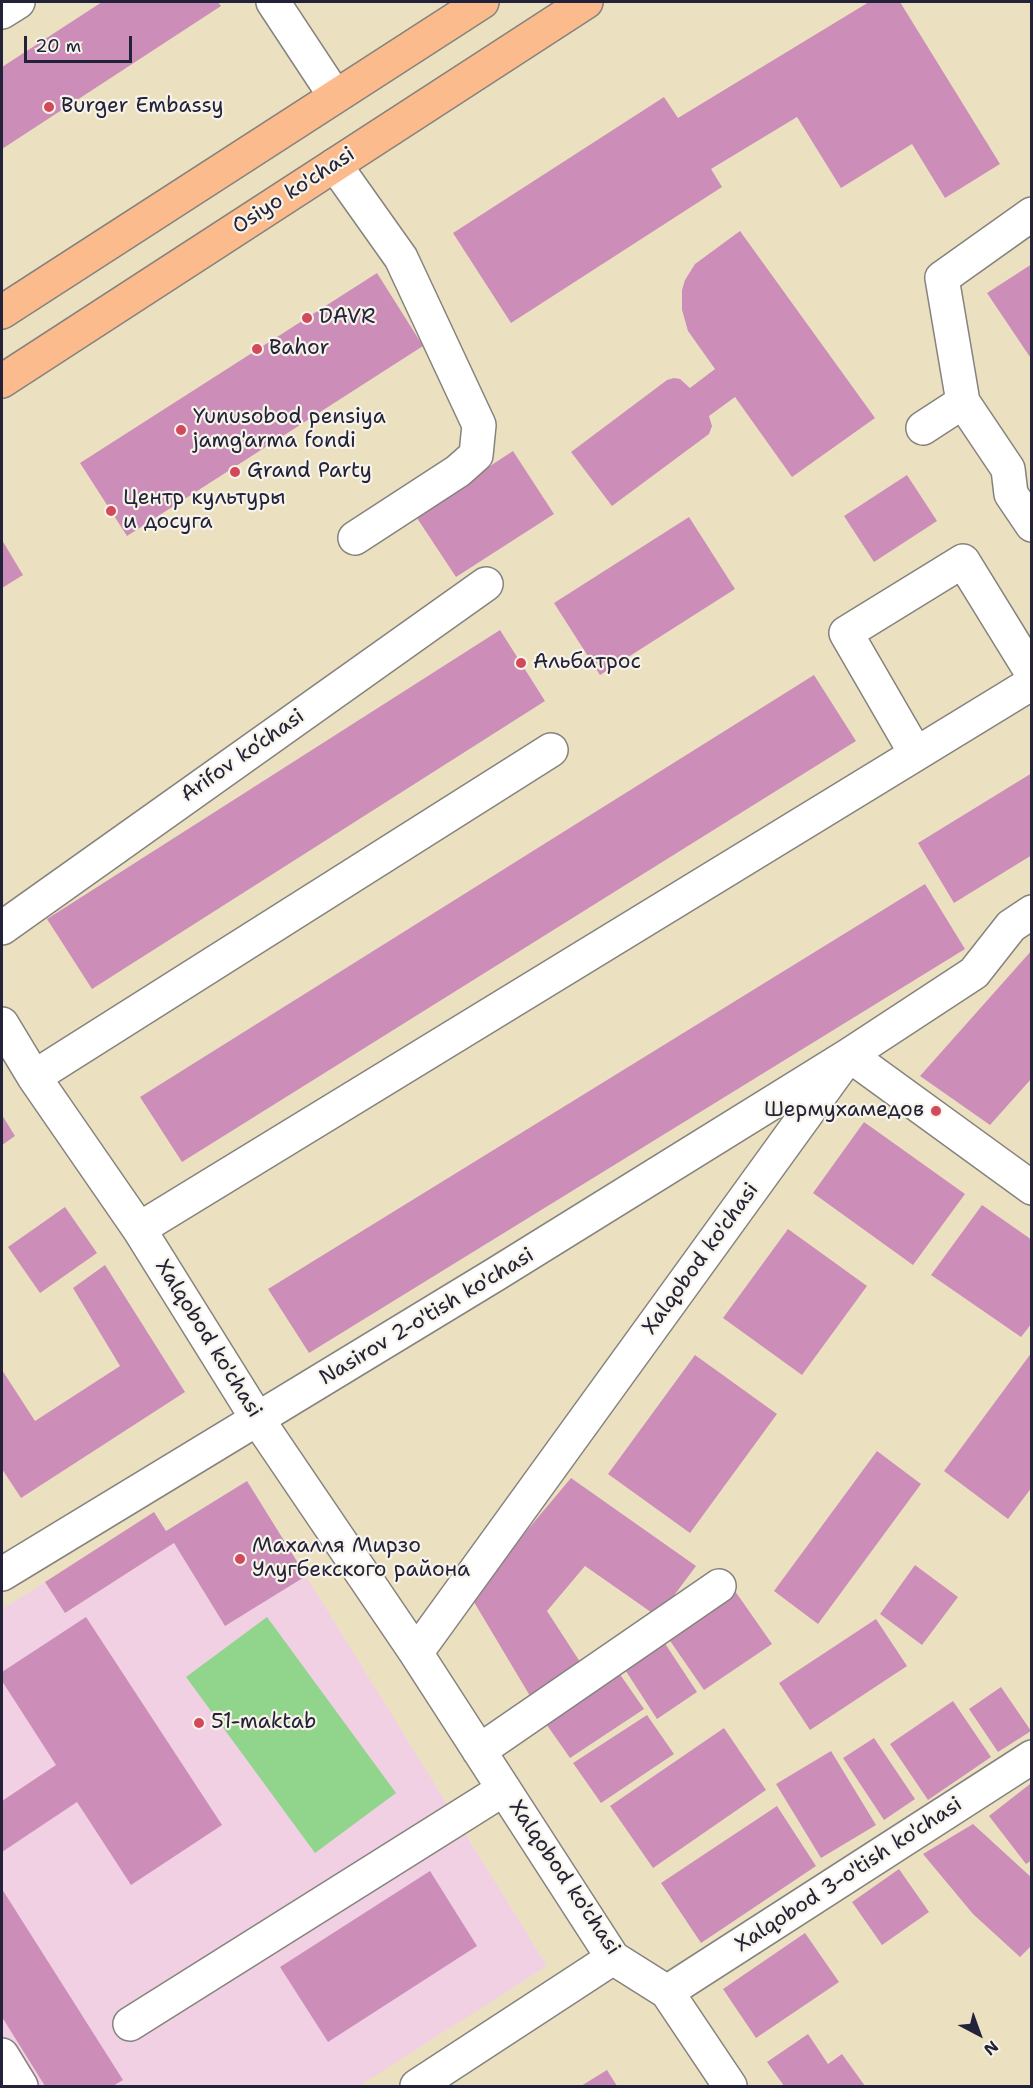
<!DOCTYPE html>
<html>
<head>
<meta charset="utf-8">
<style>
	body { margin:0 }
	#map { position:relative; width:1033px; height:2088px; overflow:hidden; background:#ebe1c1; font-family:"Shantell Sans",sans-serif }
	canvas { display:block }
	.frame { position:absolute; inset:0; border:3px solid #22223b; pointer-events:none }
	.north { position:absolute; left:949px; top:2004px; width:60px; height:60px; -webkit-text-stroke:4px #f7f3e8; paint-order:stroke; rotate:139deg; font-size:16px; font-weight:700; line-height:24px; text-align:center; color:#22223b }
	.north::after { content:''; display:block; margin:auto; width:21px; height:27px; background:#22223b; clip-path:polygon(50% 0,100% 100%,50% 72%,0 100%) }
	.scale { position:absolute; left:24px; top:36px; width:108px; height:27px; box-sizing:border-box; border:3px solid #22223b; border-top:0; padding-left:8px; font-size:18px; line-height:21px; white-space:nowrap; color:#22223b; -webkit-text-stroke:4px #f7f3e8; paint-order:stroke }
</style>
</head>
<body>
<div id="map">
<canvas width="1033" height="2088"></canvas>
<div class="frame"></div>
<div class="north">N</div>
<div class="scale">20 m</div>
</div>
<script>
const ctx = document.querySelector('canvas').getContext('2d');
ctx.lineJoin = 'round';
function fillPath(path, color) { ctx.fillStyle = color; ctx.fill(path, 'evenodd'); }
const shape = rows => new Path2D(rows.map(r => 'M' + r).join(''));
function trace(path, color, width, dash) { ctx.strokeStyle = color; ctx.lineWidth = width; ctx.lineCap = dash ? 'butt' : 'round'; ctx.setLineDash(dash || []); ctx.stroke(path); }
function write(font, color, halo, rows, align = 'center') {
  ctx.font = font + ' "Shantell Sans",sans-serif'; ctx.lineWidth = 4.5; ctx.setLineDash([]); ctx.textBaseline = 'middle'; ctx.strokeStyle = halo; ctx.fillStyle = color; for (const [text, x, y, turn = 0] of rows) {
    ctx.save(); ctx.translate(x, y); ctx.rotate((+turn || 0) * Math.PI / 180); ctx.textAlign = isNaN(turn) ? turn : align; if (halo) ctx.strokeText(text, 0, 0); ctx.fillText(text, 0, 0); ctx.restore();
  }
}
fillPath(shape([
	[174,1543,225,1626,306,1576,547,1966,359,2086,2,2086,2,1609,45,1582,65,1613]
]), '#f1d0e3');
fillPath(shape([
	[267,1617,396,1793,315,1853,186,1677]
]), '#91d48c');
fillPath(shape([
	[102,2,218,2,221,6,2,149,2,67],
	[869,2,900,2,1000,164,945,198,912,144,841,188,797,117,711,169,722,187,511,323,453,233,664,97,678,118],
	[740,231,875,418,792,477,735,397,709,416,712,426,709,434,612,506,571,452,667,380,674,378,680,379,690,388,715,369,688,331,682,310,682,290,685,280,695,264],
	[1032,264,1032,360,987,293],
	[377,273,423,346,127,536,80,463],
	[513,451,554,514,456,577,415,515],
	[907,475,937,521,874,562,844,516],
	[689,517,735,589,600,675,554,603],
	[2,540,23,575,2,588],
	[500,630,545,701,92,989,47,919],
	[814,675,856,741,182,1162,140,1097],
	[1032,773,1032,855,954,903,918,843],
	[925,884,965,949,309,1353,268,1289],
	[1032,950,1032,1078,990,1125,920,1076],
	[2,1115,15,1136,2,1145],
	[864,1122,965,1194,913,1265,813,1193],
	[982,1205,1032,1240,1032,1323,1021,1337,931,1275],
	[65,1207,97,1253,40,1293,8,1247],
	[788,1229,867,1286,802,1375,723,1318],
	[105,1265,185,1392,21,1498,2,1469,2,1370,35,1421,120,1366,73,1288],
	[1032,1352,1032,1487,1008,1519,944,1471],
	[695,1355,777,1414,690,1533,608,1474],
	[877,1451,921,1484,818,1624,774,1591],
	[571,1478,696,1566,658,1617,585,1566,547,1611,584,1668,533,1701,471,1597],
	[247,1481,306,1576,225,1626,174,1543,65,1613,45,1582,154,1512,166,1531],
	[915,1565,958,1597,922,1645,880,1614],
	[735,1591,772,1644,704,1690,666,1635],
	[86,1617,222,1825,131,1885,77,1802,2,1852,2,1801,56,1765,2,1681,2,1672],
	[876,1619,907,1666,810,1730,779,1683],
	[662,1639,697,1692,657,1719,622,1665],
	[617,1670,644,1709,570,1758,542,1718],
	[1001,1687,1031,1731,998,1752,969,1709],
	[953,1701,991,1757,928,1800,890,1744],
	[647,1715,674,1754,601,1803,573,1763],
	[724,1728,766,1790,653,1868,610,1806],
	[874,1738,915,1799,884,1820,843,1758],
	[831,1751,876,1825,821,1858,776,1784],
	[1030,1784,1032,1860,1026,1864,989,1816],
	[777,1806,816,1866,701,1943,661,1883],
	[973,1824,1032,1878,1032,1945,1020,1957,973,1914,923,1854],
	[899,1869,929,1912,882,1945,852,1902],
	[430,1871,477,1946,328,2042,280,1967],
	[2,1889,123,2080,113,2086,45,2086,2,2017],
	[805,1933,839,1982,756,2038,723,1989],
	[808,2034,828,2064,842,2054,865,2086,784,2086,767,2062],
	[607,2070,617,2086,581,2086]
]), '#cc8eb9');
const minor = shape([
	[273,2,335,96],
	[2,12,18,2],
	[335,165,401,258,479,425,476,455,458,471,355,538],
	[1032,214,942,278,963,402,1008,469,1011,494,1032,525],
	[923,428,963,402],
	[916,754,846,633,963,561,1032,673],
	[2,928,486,584],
	[2,1024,34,1077,139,1229,258,1420,416,1653,613,1958,667,1992,730,2086],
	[849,1055,1032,1188],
	[34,1077,551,750],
	[139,1229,1032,683],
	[2,1574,496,1274,849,1055],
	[416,1653,849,1055,974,973,1011,926,1032,912],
	[479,1751,719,1586],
	[667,1992,1032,1757],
	[130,2024,504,1789],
	[2,2055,21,2086],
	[417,2086,613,1958]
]);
const major = shape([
	[2,312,482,2],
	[2,381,586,2]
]);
trace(minor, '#86827e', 36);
trace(major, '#86827e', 36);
trace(minor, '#fff', 33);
trace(major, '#fbbb8c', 33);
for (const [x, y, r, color] of [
	[49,107,6,"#d1495b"],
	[307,318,6,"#d1495b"],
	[257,349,6,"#d1495b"],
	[181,430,6,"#d1495b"],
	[235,472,6,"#d1495b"],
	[111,511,6,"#d1495b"],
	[521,663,6,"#d1495b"],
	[936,1111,6,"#d1495b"],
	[240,1559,6,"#d1495b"],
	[199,1723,6,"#d1495b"]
]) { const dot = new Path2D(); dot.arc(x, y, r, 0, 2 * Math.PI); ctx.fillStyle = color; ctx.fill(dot); trace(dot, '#f7f3e8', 2); }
write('21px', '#22223b', '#f7f3e8', [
	["Burger Embassy",61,107],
	["DAVR",319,318],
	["Bahor",269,349],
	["Yunusobod pensiya",193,418],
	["jamg'arma fondi",193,442],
	["Grand Party",247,472],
	["Центр культуры",123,499],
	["и досуга",123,523],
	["Альбатрос",533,663],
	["Шермухамедов",924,1111,"right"],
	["Махалля Мирзо",252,1547],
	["Улугбекского района",252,1571],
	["51-maktab",211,1723]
], 'left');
write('21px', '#22223b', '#f7f3e8', [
	["Osiyo ko'chasi",294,191,-33],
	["Arifov ko‘chasi",243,756,-35],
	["Xalqobod ko'chasi",701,1259,-54],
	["Nasirov 2-o'tish ko'chasi",427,1317,-31],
	["Xalqobod ko'chasi",208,1339,58],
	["Xalqobod 3-o'tish ko'chasi",849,1875,-33],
	["Xalqobod ko'chasi",564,1878,56]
]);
</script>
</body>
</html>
